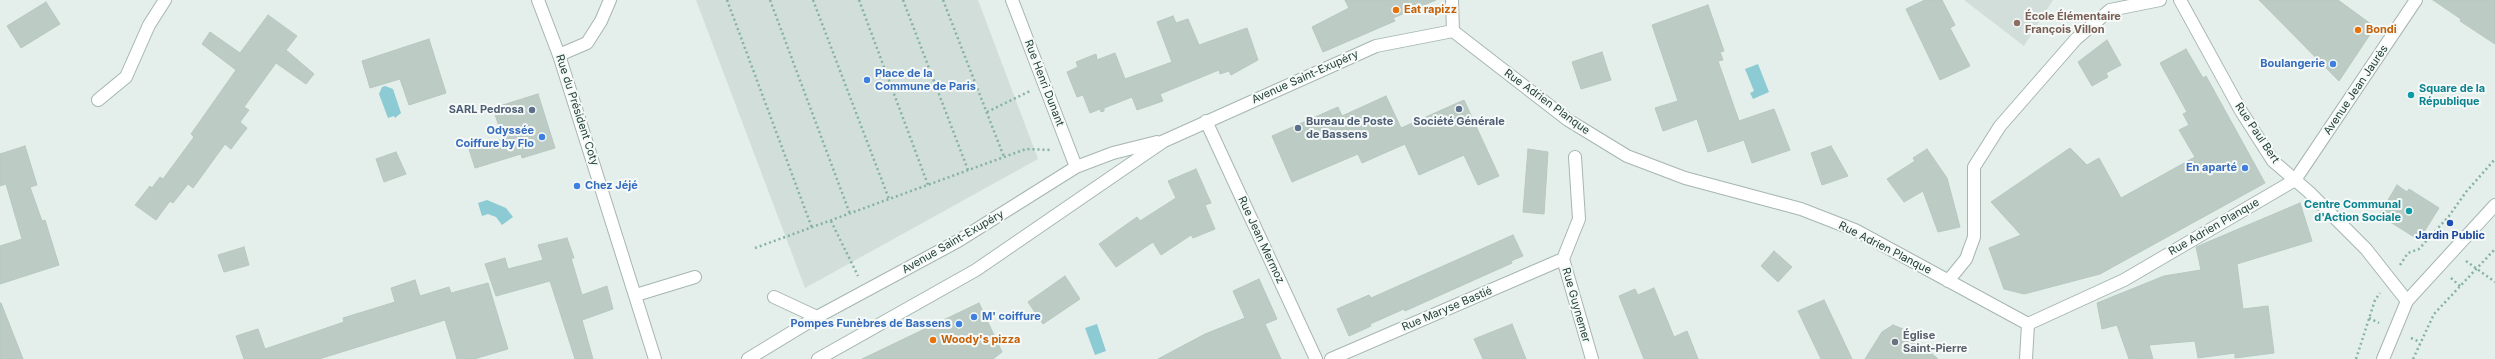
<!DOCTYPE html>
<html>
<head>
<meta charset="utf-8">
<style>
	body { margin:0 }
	canvas { display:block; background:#e4eeea }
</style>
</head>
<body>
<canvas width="2495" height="359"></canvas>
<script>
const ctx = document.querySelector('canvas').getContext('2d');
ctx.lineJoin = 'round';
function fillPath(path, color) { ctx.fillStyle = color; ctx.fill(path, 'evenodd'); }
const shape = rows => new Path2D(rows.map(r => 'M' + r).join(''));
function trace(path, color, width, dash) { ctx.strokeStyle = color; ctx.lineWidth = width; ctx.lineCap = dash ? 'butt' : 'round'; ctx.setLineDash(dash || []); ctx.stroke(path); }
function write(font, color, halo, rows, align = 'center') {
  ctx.font = font + ' Inter,sans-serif'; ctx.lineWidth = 4; ctx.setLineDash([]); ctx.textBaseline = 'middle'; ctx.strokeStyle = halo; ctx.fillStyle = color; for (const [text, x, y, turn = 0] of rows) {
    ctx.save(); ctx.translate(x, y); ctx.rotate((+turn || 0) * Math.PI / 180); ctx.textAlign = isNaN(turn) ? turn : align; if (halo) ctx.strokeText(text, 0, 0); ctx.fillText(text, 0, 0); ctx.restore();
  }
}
fillPath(shape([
	[696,0,978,0,1038,159,805,288],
	[1964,0,2053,0,2024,46]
]), '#d2ded9');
fillPath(shape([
	[1758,64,1769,92,1753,99,1750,93,1754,91,1745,69],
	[385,86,393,89,401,113,395,118,394,116,388,118,379,94,382,87],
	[487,200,506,208,513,217,502,225,496,217,488,214,482,216,478,203],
	[1097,324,1106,351,1095,355,1085,328]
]), '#8ccad4');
const building = shape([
	[1345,0,1436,0,1393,18,1395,21,1323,52,1312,27,1349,8,1345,0],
	[1925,0,1942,0,1955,25,1950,28,1970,66,1940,80,1906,9,1925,0],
	[2259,0,2338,0,2375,27,2339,81,2259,0],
	[2433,0,2495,0,2495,44,2460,21,2461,19,2433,0],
	[46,2,60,24,21,48,7,26,46,2],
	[1708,5,1724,51,1720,52,1723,60,1718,61,1739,121,1774,109,1790,150,1752,163,1744,140,1708,152,1697,119,1663,131,1655,108,1678,101,1652,25,1708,5],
	[268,15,297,36,286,50,314,74,306,84,276,63,244,107,249,110,240,122,247,128,231,149,225,144,193,188,188,184,173,203,170,201,156,220,135,205,150,186,152,188,160,177,163,179,194,137,191,134,236,70,202,44,210,32,240,53,268,15],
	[1173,16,1176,23,1188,19,1199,45,1247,28,1258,60,1231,75,1229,71,1220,74,1219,70,1160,94,1163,101,1137,110,1132,97,1104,108,1104,111,1101,112,1100,109,1090,113,1083,95,1077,97,1067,72,1078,67,1076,62,1096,54,1097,60,1115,53,1125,79,1172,62,1157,22,1173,16],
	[429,39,446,93,409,105,400,79,370,88,362,61,429,39],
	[2107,40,2121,65,2106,73,2108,77,2092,86,2078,62,2107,40],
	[2186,49,2203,78,2206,76,2265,183,2100,274,2024,294,2004,289,1989,248,2021,235,1991,202,2070,148,2087,165,2099,158,2121,198,2195,157,2179,130,2189,125,2183,114,2187,112,2160,63,2186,49],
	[1602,52,1611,80,1581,89,1572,62,1602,52],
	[538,94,555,148,522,158,521,154,475,168,469,149,503,139,493,108,538,94],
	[1386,96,1401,128,1464,100,1499,176,1478,185,1464,155,1419,175,1405,144,1362,163,1358,154,1292,182,1272,136,1338,107,1342,116,1386,96],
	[25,146,37,185,30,187,42,221,45,220,59,265,0,284,0,246,22,239,6,184,0,186,0,154,25,146],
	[1831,146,1848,176,1822,185,1811,153,1831,146],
	[1528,149,1548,152,1544,214,1523,212,1528,149],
	[1927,149,1947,178,1960,227,1938,232,1923,191,1904,202,1887,179,1915,161,1913,158,1927,149],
	[396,152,406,174,384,182,376,159,396,152],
	[1196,169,1211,203,1205,205,1215,229,1193,238,1191,235,1161,255,1153,242,1116,267,1099,244,1137,217,1140,221,1176,198,1168,181,1196,169],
	[2397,185,2407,192,2409,189,2439,208,2419,240,2379,215,2397,185],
	[2300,203,2312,241,2237,264,2243,309,2268,306,2274,353,2235,358,2235,353,2198,358,2195,341,2149,345,2153,359,2129,359,2117,325,2102,329,2097,303,2164,276,2201,270,2196,247,2300,203],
	[1513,235,1523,256,1511,261,1512,263,1405,311,1404,309,1370,324,1371,326,1349,336,1337,309,1369,295,1371,298,1513,235],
	[567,238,574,258,571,258,582,295,607,286,613,309,582,320,593,359,575,359,550,281,496,296,485,264,505,258,508,269,543,260,538,245,567,238],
	[244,247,249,265,224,272,218,255,244,247],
	[1774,251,1792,267,1778,282,1761,266,1774,251],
	[1065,276,1080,299,1043,324,1028,302,1065,276],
	[1259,279,1277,319,1265,324,1281,359,1158,359,1205,334,1245,318,1233,291,1259,279],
	[415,280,420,296,449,287,451,293,488,283,508,349,474,359,457,359,445,320,319,359,244,359,236,336,258,329,265,349,344,322,343,318,395,302,391,288,415,280],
	[1654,288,1674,337,1687,331,1698,359,1644,359,1619,296,1635,289,1638,295,1654,288],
	[1824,300,1836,325,1852,359,1821,359,1798,311,1824,300],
	[0,303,1,303,23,359,0,359,0,303],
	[979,303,1002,352,993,359,862,359,979,303],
	[1512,324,1526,359,1483,359,1474,339,1512,324],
	[1893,325,1903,329,1938,359,1865,359,1882,332,1893,325]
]);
fillPath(building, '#bcccc5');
trace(building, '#b6c8c0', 1);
const service = shape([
	[559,55,587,43,601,21,610,0],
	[636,295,695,277],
	[774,297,817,317]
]);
const minor = shape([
	[538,0,559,55,655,359],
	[1012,0,1076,167],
	[1452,0,1453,31],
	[2180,0,2241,111,2273,161,2309,192,2366,249,2407,301],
	[1453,31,1568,120,1627,156,1685,178,1801,209,1855,230,2028,324,2124,280,2295,180,2416,0],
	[98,100,126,77,149,25,165,0],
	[1206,121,1316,359],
	[1575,157,1579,219,1563,259,1592,359],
	[1948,281,1966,259,1974,237,1974,167,2000,126,2076,39,2110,10,2160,0],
	[748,359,817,317,958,241,1076,167,1113,153,1157,142],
	[818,359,976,270,1164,141,1376,46,1453,31],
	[1331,359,1563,259],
	[2026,359,2028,324]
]);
const tertiary = shape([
	[2383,359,2407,301,2495,205]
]);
trace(service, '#a6b6b1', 14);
trace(minor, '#a6b6b1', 14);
trace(tertiary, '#a6b6b1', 14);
trace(shape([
	[727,0,812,228],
	[770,0,850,214],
	[813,0,889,199],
	[859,0,928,185],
	[903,0,968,170],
	[943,0,1004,157],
	[987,112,1030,91],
	[831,221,858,276],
	[2433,234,2441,240],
	[755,248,1026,149,1051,150],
	[2466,261,2495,282],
	[2400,265,2408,253,2419,249,2449,216,2466,192,2495,159],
	[2451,278,2460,286],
	[2369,318,2379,323],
	[2411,338,2420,342],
	[2356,359,2375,300,2380,293],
	[2413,359,2434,314,2495,249]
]), '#84b2a3', 2.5, [2, 3]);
trace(service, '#fff', 12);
trace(minor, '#fff', 12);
trace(tertiary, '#fff', 12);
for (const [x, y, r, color] of [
	[1396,10,4,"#e8710a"],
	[2017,23,4,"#8d6e63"],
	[2358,30,4,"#e8710a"],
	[2333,64,4,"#3f7fe0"],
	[867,80,4,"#3f7fe0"],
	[2411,95,4,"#0f9aa8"],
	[1459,109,4,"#5c6f8a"],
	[532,110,4,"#5c6f8a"],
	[1298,128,4,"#5c6f8a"],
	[542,137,4,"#3f7fe0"],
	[2245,168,4,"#3f7fe0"],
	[577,186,4,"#3f7fe0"],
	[2409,211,4,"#0f9aa8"],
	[2450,223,4,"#1a4fb4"],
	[974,317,4,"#3f7fe0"],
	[959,324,4,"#3f7fe0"],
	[933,340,4,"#e8710a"],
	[1895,342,4,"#6b7280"]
]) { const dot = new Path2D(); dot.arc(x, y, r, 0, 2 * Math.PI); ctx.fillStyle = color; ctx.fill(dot); trace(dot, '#f5faf8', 1.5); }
write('bold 11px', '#c56008', '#f5faf8', [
	["Eat rapizz",1404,10],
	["Bondi",2366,30],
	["Woody's pizza",941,340]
], 'left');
write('bold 11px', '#785e54', '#f5faf8', [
	["École Élémentaire",2025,17],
	["François Villon",2025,30]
], 'left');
write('bold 11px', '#366cbe', '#f5faf8', [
	["Boulangerie",2325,64],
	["Place de la",875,74,"left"],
	["Commune de Paris",875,87,"left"],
	["Odyssée",534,131],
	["Coiffure by Flo",534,144],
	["En aparté",2237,168],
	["Chez Jéjé",585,186,"left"],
	["M' coiffure",982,317,"left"],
	["Pompes Funèbres de Bassens",951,324]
], 'right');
write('11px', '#234038', '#f5faf8', [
	["Avenue Saint-Exupéry",1305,77,-24],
	["Rue Henri Dunant",1044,83,69],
	["Avenue Jean Jaurès",2356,90,-56],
	["Rue Adrien Planque",1547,102,36],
	["Rue du Président Coty",577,110,72],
	["Rue Paul Bert",2257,133,56],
	["Rue Adrien Planque",2214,227,-30],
	["Rue Jean Mermoz",1261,240,65],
	["Avenue Saint-Exupéry",953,242,-30],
	["Rue Adrien Planque",1885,248,27],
	["Rue Guynemer",1576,305,74],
	["Rue Maryse Bastié",1447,309,-23]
]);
write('bold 11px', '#0d838f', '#f5faf8', [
	["Square de la",2419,89],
	["République",2419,102],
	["Centre Communal",2401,205,"right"],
	["d'Action Sociale",2401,218,"right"]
], 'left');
write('bold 11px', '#4e5e75', '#f5faf8', [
	["SARL Pedrosa",524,110],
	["Bureau de Poste",1306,122,"left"],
	["de Bassens",1306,135,"left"],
	["Société Générale",1459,122,"center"]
], 'right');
write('bold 11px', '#164399', '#f5faf8', [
	["Jardin Public",2450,236]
]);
write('bold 11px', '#5b616d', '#f5faf8', [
	["Église",1903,336],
	["Saint-Pierre",1903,349]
], 'left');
</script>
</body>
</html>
